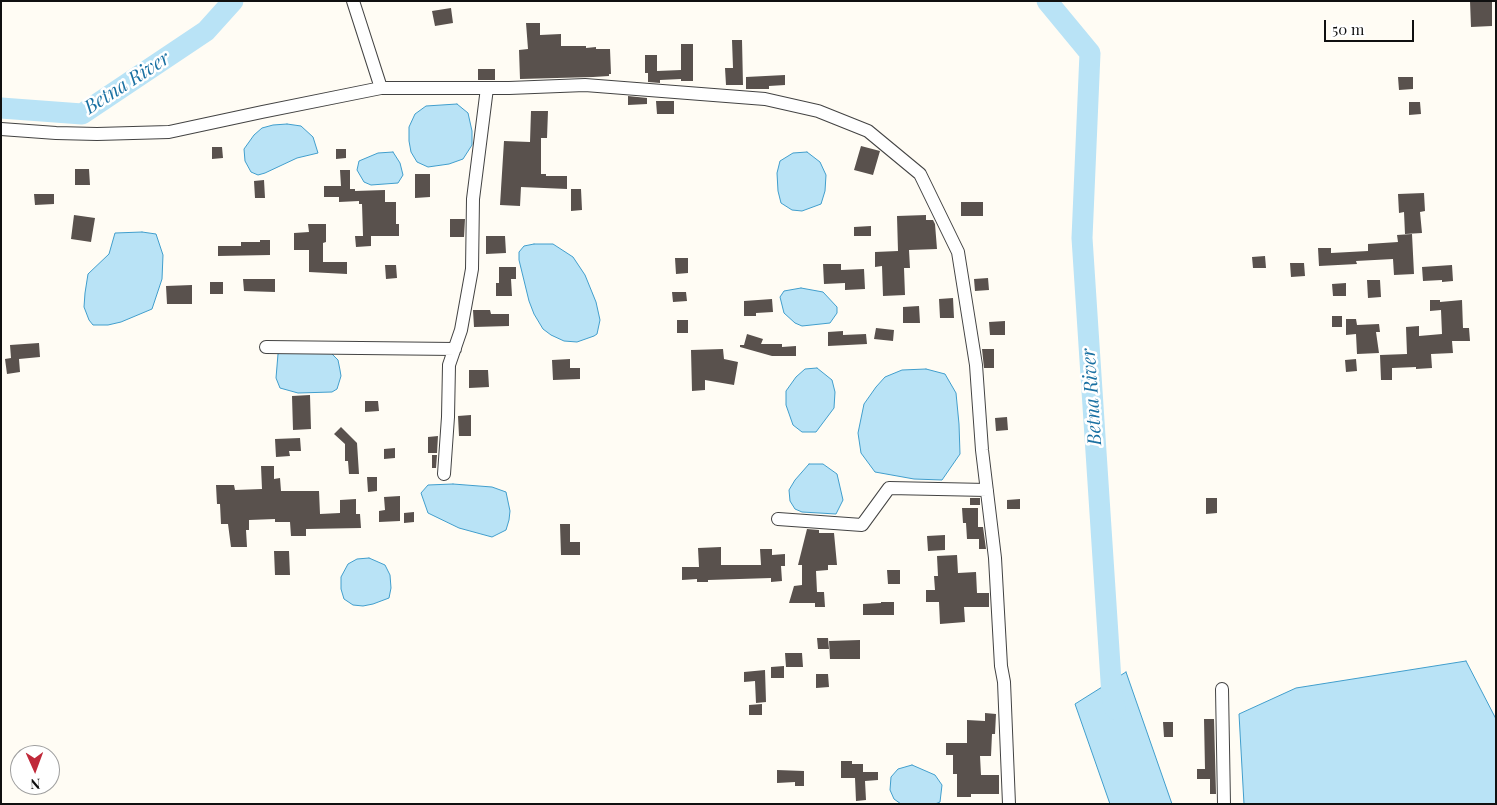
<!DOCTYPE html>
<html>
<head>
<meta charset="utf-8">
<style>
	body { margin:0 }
	#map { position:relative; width:1497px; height:805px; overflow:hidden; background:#fffcf4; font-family:"Playfair Display",serif }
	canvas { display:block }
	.frame { position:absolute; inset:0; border:2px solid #101010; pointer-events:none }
	.north { position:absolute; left:10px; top:745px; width:50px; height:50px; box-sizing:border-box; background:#fff; border:1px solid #9f9f9f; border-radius:50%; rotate:178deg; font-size:14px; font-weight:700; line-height:20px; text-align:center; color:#101010 }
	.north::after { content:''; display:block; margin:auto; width:18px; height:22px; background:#c0293a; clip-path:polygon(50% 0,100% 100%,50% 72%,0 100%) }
	.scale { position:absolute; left:1324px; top:20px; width:90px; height:22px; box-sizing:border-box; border:2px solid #101010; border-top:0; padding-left:6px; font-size:15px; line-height:18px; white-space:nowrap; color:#101010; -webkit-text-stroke:4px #fff; paint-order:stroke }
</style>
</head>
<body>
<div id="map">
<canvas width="1497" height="805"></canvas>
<div class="frame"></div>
<div class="north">N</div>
<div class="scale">50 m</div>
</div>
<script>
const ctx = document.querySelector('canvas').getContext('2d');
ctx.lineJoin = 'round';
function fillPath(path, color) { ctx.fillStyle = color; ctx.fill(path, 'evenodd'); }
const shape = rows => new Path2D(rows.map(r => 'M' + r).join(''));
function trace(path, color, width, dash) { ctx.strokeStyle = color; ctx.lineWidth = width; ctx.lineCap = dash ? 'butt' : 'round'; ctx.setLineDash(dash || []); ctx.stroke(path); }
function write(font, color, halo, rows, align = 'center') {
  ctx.font = font + ' "Playfair Display",serif'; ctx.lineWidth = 5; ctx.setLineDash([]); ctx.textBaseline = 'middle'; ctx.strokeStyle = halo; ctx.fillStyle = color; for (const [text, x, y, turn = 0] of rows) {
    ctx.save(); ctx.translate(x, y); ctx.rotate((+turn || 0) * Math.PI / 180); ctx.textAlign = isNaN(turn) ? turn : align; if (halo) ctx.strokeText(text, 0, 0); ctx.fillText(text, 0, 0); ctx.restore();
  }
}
const water = shape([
	[457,104,468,113,472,131,472,145,463,159,449,164,428,167,417,162,411,152,409,141,409,127,415,114,426,106,457,104],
	[287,124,301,126,313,137,318,153,297,158,265,173,258,175,251,172,245,161,244,149,254,135,262,128,273,125,287,124],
	[393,152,400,163,403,175,398,183,371,185,364,182,357,170,359,161,378,153,393,152],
	[807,152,820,162,826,175,825,191,821,204,802,211,792,210,781,203,778,191,777,173,780,161,793,153,807,152],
	[142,232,156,234,163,255,162,279,152,309,121,322,108,325,93,325,89,320,84,307,85,293,88,274,109,254,115,233,142,232],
	[534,244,553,244,573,257,585,275,596,302,600,320,597,334,594,336,577,342,564,341,551,335,543,329,534,314,529,301,519,260,519,252,524,246,534,244],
	[801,288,823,292,837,307,837,313,830,323,802,326,795,323,784,313,780,297,784,291,801,288],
	[287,350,331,353,338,360,340,370,341,376,337,389,332,392,298,393,280,388,276,378,278,354,287,350],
	[817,368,832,380,835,392,834,408,816,432,802,432,793,425,786,405,786,391,796,377,805,369,817,368],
	[926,369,945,374,956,393,959,424,960,454,942,480,914,479,875,472,861,453,858,433,864,404,876,387,885,377,902,370,926,369],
	[809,464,823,464,837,474,843,500,836,514,802,512,795,509,790,501,789,490,795,480,809,464],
	[453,484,492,487,506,492,510,511,509,520,506,530,492,537,459,528,428,513,421,493,428,485,453,484],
	[369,558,385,565,390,575,391,588,389,598,373,604,363,606,353,605,344,599,341,589,341,577,348,564,357,559,369,558],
	[1466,661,1496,719,1496,804,1244,804,1239,714,1296,688,1466,661],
	[1126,672,1172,804,1110,804,1075,704,1126,672],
	[912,765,935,775,942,785,940,802,935,804,901,804,894,799,890,790,891,777,898,769,912,765]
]);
fillPath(water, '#b9e3f6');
trace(water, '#419ecc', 1);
trace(shape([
	[1047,1,1090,53,1082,238,1112,696,1115,709],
	[1,108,82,114,206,31,233,1]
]), '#b9e3f6', 21);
fillPath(shape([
	[1470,1,1492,1,1492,26,1471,27],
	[451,8,453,23,435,26,432,11],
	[526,23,540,23,540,35,561,34,561,46,586,46,586,48,596,47,596,49,610,49,611,74,609,74,609,76,593,77,520,79,519,50,528,49],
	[732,40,742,40,743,85,726,85,725,68,733,68],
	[681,44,693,44,693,81,681,81,681,79,660,80,660,83,648,82,648,73,645,73,645,55,657,55,657,71,681,70],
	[478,69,495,69,495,80,478,80],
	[785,75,785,85,769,86,769,89,746,89,746,77],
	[1398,77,1413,77,1413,89,1399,90],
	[628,96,647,98,647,104,628,105],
	[656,101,674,101,674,114,657,114],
	[1409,102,1420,102,1421,114,1409,115],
	[531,111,548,111,547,138,541,138,541,174,546,174,546,176,567,176,567,189,521,187,520,206,500,205,504,141,530,142],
	[861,146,880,151,873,175,854,170],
	[212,147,222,147,223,158,212,159],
	[336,149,346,149,346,158,336,159],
	[75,169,89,169,90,185,75,185],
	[340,170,350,170,350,189,355,189,355,191,385,190,385,202,396,202,396,224,399,224,399,236,371,236,371,246,356,247,355,236,363,236,362,204,359,204,359,201,339,202,339,197,324,197,324,186,341,186],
	[415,174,430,174,430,197,415,198],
	[264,180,265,198,255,198,254,181],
	[571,189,581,189,582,210,571,211],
	[1424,193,1425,211,1420,212,1422,233,1405,234,1404,212,1399,213,1398,194],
	[34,194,54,194,54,204,35,205],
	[961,202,983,202,983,216,961,216],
	[74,215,95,218,91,242,71,239],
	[926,215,926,220,933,220,935,224,937,249,909,250,910,268,904,268,905,295,883,296,882,266,875,267,875,252,898,251,897,216],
	[450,219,465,219,464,237,450,237],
	[308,224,326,224,326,242,323,243,323,262,347,262,347,274,309,272,309,250,294,250,294,233,309,232],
	[871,226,871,236,854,236,854,227],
	[1412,234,1414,274,1394,275,1393,259,1356,261,1357,264,1319,266,1318,248,1331,248,1331,253,1368,251,1368,244,1398,242,1397,235],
	[486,236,505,236,506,253,486,254],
	[260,240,270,240,270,255,218,256,218,246,241,246,241,242,260,242],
	[1265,256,1266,268,1253,268,1252,257],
	[675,258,688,258,688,273,676,274],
	[1290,263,1304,263,1305,276,1291,277],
	[823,264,841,264,841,270,864,269,865,289,845,290,845,283,824,284],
	[385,265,396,265,397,278,386,279],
	[1452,265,1453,281,1442,282,1442,280,1423,281,1422,267],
	[499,267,516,267,516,279,511,279,512,296,496,296,496,283,499,283],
	[988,278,989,290,975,291,974,279],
	[243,279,275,279,275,292,244,291],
	[1367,280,1380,280,1381,297,1368,298],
	[210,282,223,282,223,294,210,294],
	[1346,283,1346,296,1333,296,1332,284],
	[192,285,192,304,167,304,166,286],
	[672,292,686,292,687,301,673,302],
	[953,298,954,318,940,318,939,299],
	[772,299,773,312,756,313,756,316,744,316,744,301],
	[1430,300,1440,300,1440,302,1462,300,1463,328,1469,328,1470,341,1452,341,1453,353,1431,354,1432,368,1416,369,1416,367,1392,368,1392,380,1381,380,1380,355,1407,354,1406,327,1419,326,1419,336,1442,334,1441,310,1430,311],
	[919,306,920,323,903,323,903,307],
	[473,310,490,310,491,314,509,314,509,326,474,327],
	[1332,316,1342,316,1342,327,1332,327],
	[1346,319,1356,319,1357,325,1379,324,1380,332,1376,332,1379,353,1357,354,1356,334,1346,335],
	[677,320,688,320,688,333,677,333],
	[1005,321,1005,335,990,335,989,322],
	[876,328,894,330,893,341,874,339],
	[843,331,843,335,866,334,867,344,828,346,828,332],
	[747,334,763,339,761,344,782,344,782,347,796,346,796,356,772,356,740,347,740,345,744,345],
	[39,343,40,357,19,359,20,372,7,374,5,359,11,358,10,345],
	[723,349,724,359,738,362,734,385,705,380,705,390,692,391,691,350],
	[982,349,994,349,994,368,984,368],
	[570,359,570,368,580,368,580,379,553,380,552,360],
	[1356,359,1357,371,1346,372,1345,360],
	[469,370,488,370,489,387,469,388],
	[310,395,311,429,293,430,292,396],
	[365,401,378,401,379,411,365,412],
	[471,415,471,436,459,436,458,416],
	[1007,417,1008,430,996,431,995,418],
	[341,427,357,443,359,474,349,474,348,461,345,461,345,444,334,434],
	[438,436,437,453,428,453,428,437],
	[300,438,301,451,289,451,290,456,276,457,275,439],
	[395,448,395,458,384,459,384,449],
	[432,455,437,455,436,468,432,468],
	[261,466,274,466,274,479,280,478,281,491,319,491,320,514,340,513,340,500,356,499,356,514,360,514,361,528,306,529,306,536,291,536,290,522,275,522,275,519,249,520,249,530,246,530,247,547,231,547,228,524,221,524,220,504,217,504,216,485,234,485,235,490,262,489],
	[367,477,377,477,377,491,368,492],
	[400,496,400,521,379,522,379,511,385,510,384,497],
	[970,498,980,498,980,505,970,505],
	[1206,498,1217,498,1217,513,1206,514],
	[1020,499,1020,509,1007,509,1007,500],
	[962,508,978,508,978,527,983,527,986,549,979,549,979,539,967,539,966,523,963,523],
	[414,512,414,522,404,523,404,513],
	[560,524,570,524,570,542,580,542,580,555,561,555],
	[807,529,819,530,819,533,834,533,837,565,828,565,828,570,816,571,817,592,824,592,825,607,815,607,815,603,789,603,794,586,802,585,802,565,798,565],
	[945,535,945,550,928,551,927,536],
	[721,547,721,565,761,565,760,549,772,549,772,555,785,554,785,566,781,566,782,581,771,582,771,578,708,580,708,582,697,582,697,579,682,580,682,567,699,567,698,548],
	[274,551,289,551,290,575,275,575],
	[957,555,958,573,976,572,977,593,989,593,989,607,964,607,965,622,940,624,939,602,926,602,926,590,935,590,934,576,938,576,937,556],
	[887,570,900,570,900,584,888,584],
	[881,602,894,602,894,615,863,615,863,604,881,603],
	[817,638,828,638,829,649,818,649],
	[860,640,860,659,830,659,829,641],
	[785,653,802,653,803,667,786,667],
	[784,666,784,678,771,678,771,667],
	[765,670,766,702,756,703,755,681,744,682,744,672],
	[816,674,828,674,829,687,816,688],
	[762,704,762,715,749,715,749,705],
	[985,713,996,714,995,734,992,734,991,756,980,756,981,775,999,775,999,794,971,794,971,797,957,797,957,774,953,774,953,755,946,755,946,743,967,743,967,720,985,721],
	[1204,719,1214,719,1216,794,1210,794,1210,779,1197,779,1197,769,1205,769],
	[1163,722,1173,722,1173,737,1164,737],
	[841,761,852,761,852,764,863,764,863,772,878,772,878,780,865,781,866,800,856,801,855,778,841,778],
	[777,770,804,771,804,786,795,786,795,782,777,783]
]), '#59514d');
const minor = shape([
	[353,1,381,88],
	[1,129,56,133,97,134,169,132,262,112,381,88,509,88,585,85,765,99,818,111,868,131,920,174,958,252,976,365,982,450,995,558,1001,666,1004,682,1009,804],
	[266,347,455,349],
	[444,474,448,417,449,365,461,330,472,269,473,199,487,88],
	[778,519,862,525,889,488,987,490],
	[1222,689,1224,804]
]);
trace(minor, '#434343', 14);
trace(minor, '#fff', 12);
write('italic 19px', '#1970a2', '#fff', [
	["Betna River",127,83,-33],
	["Betna River",1092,397,-94]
]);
</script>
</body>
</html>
